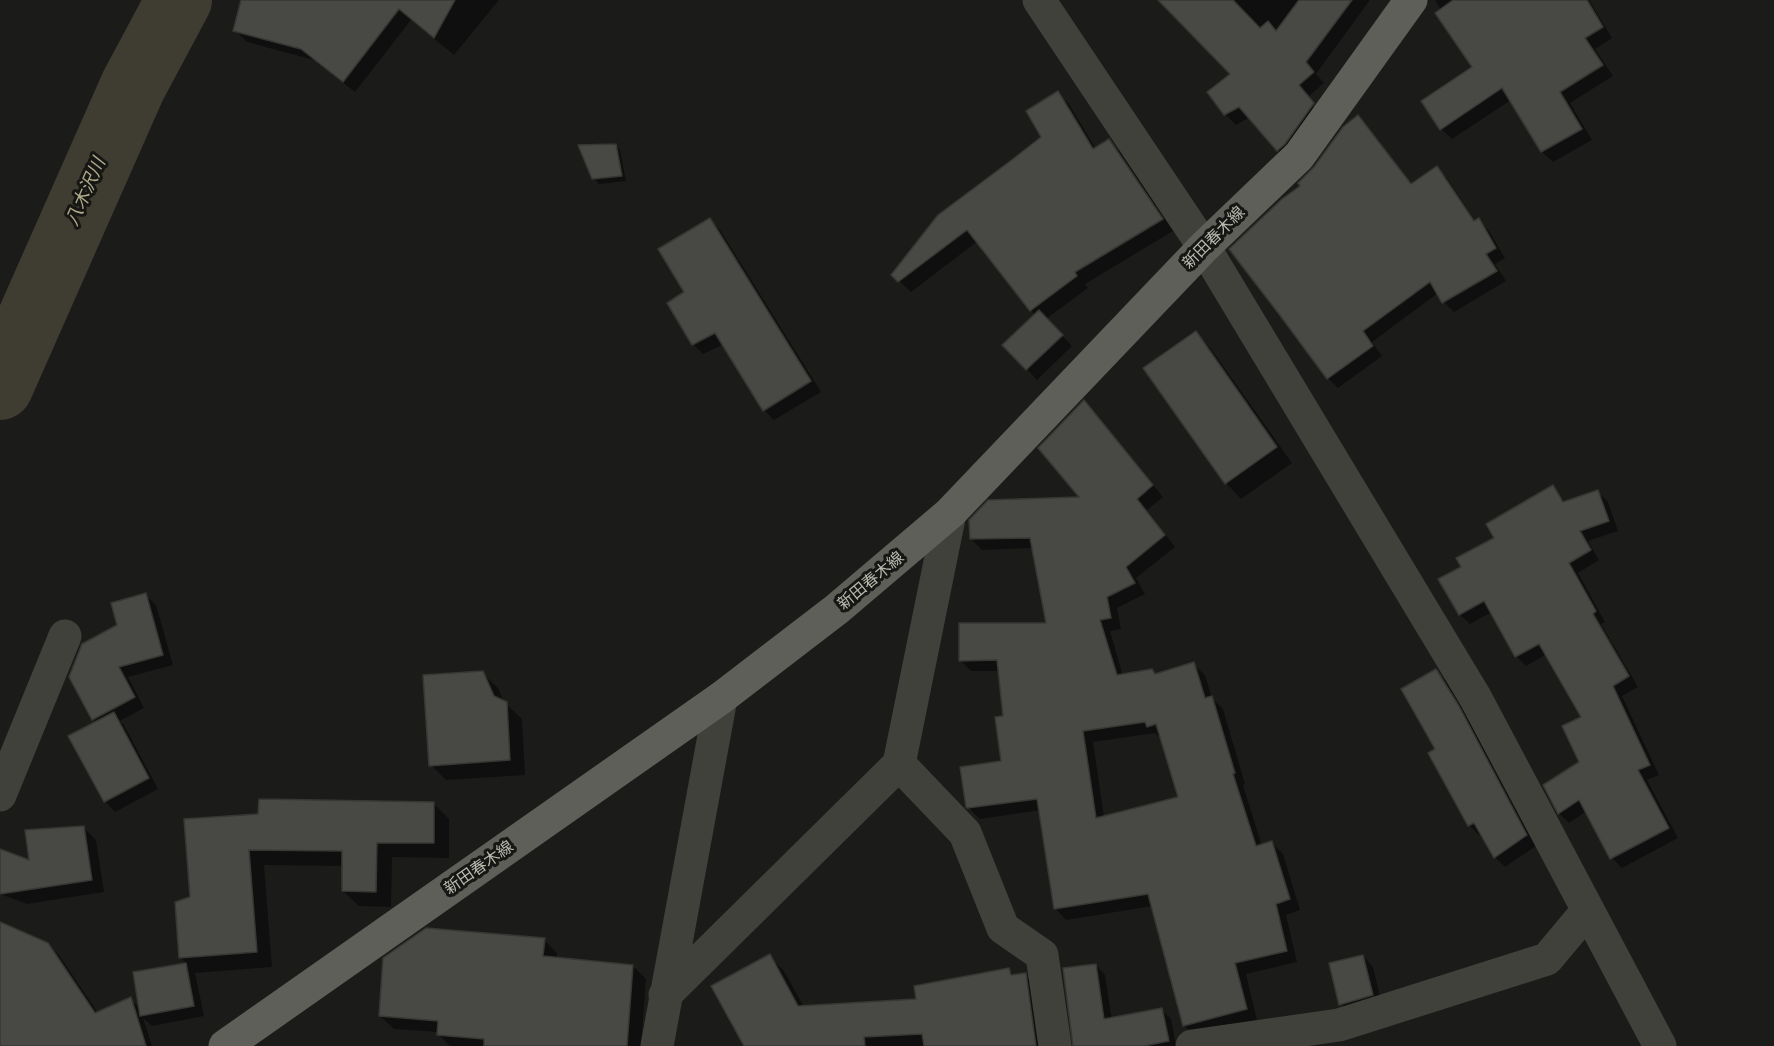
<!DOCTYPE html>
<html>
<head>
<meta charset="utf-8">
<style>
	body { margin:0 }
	canvas { display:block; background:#1b1c1a }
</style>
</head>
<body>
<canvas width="1774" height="1046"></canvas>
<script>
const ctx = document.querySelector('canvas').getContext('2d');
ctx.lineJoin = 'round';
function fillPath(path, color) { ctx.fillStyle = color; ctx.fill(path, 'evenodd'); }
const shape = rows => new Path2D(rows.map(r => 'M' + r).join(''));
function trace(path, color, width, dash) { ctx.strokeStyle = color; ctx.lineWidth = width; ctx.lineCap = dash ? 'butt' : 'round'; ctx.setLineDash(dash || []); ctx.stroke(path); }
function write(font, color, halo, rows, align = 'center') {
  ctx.font = font + ' Figtree,"Noto Sans JP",sans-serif'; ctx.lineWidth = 6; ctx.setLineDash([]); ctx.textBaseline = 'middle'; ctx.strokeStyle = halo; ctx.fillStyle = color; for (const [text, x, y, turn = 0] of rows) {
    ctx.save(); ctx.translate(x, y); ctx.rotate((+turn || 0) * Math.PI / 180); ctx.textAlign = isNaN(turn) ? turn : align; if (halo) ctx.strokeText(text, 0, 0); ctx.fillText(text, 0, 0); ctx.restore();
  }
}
fillPath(shape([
	[243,0,499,0,454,55,411,20,355,92,314,60,247,42,235,30],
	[1161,0,1370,0,1316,74,1324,83,1309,96,1314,103,1312,105,1323,116,1288,161,1250,117,1236,125,1225,114,1209,92,1233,74],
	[1435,0,1589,0,1612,38,1595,49,1613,76,1570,103,1592,140,1553,162,1542,152,1511,100,1452,139,1441,129,1475,68],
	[1058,93,1069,104,1096,149,1109,141,1120,152,1173,231,1085,284,1088,288,1046,319,1072,346,1037,380,1027,369,1035,315,978,241,911,292,893,275,1043,137],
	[1358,117,1368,127,1412,185,1437,168,1447,178,1476,222,1479,220,1489,231,1505,258,1495,264,1506,281,1454,312,1444,302,1438,293,1372,342,1382,356,1338,388,1328,378,1302,187],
	[615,145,620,150,626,181,599,184,594,178],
	[710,220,720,230,821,392,774,420,764,410,724,344,703,354,693,344,686,293],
	[1196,333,1211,349,1292,463,1241,499,1226,483],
	[1095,413,1163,497,1147,510,1175,547,1136,578,1145,594,1117,608,1121,629,1110,631,1123,676,1156,675,1193,664,1205,675,1212,698,1223,709,1245,784,1243,785,1262,846,1272,843,1283,854,1300,910,1286,915,1297,962,1246,974,1257,1020,1195,1036,1184,1025,1153,906,1066,920,1055,908,1041,810,980,819,967,806,1002,763,1005,717,999,671,971,671,960,660,1048,624,1034,548,982,550,971,539,1082,499],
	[1155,733,1159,737,1161,736,1180,798,1104,817,1093,742],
	[1553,487,1566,503,1598,492,1608,502,1618,531,1588,541,1599,560,1578,573,1605,622,1601,624,1638,687,1622,696,1659,775,1647,780,1678,838,1622,868,1612,858,1587,811,1569,823,1559,813,1545,786,1581,762,1583,718,1547,654,1526,666,1516,656,1492,612,1470,624,1460,615,1441,579,1463,567],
	[145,595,156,605,173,665,128,677,144,708,120,721,124,725,158,789,115,812,105,801,97,723,93,719,118,626],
	[1436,671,1446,681,1468,718,1536,846,1505,867,1495,857,1482,833,1479,835,1469,825],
	[482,673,498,688,504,702,522,719,525,775,446,780,431,765],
	[433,803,449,819,449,858,392,857,391,907,359,906,343,891,343,866,264,865,272,967,195,973,204,1016,152,1026,143,1018,152,1046,0,1046,0,923,48,944,59,955,98,1013,130,999,140,1008,135,973,187,964,180,957,191,898,186,820],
	[83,827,96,840,104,892,27,904,0,894,0,851,31,863],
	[544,940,557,953,557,959,633,966,646,979,641,1046,450,1046,438,1034,438,1032,394,1029,380,1016],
	[769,956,784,971,804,1007,918,1001,1009,970,1015,976,1025,975,1040,990,1048,1046,746,1046],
	[1363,956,1373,967,1382,1005,1351,1015,1341,1004],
	[1096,965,1105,975,1112,1020,1162,1010,1171,1019,1176,1046,1075,1046]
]), '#0007');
trace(shape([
	[0,387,133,86,179,0]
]), '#3f3d31', 66);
const building = shape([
	[241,0,455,0,434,38,399,9,343,82,301,49,233,31,241,0],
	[1158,0,1233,0,1260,28,1268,21,1276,31,1299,0,1352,0,1306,62,1314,72,1299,85,1314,103,1285,144,1277,151,1239,107,1224,115,1207,92,1230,74,1158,0],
	[1453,0,1587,0,1603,27,1585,38,1603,65,1560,92,1582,129,1541,152,1502,88,1440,130,1421,101,1472,67,1435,13,1453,0],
	[1058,91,1093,149,1109,139,1163,219,1075,272,1077,276,1030,311,967,230,898,282,891,275,938,215,1013,159,1041,137,1026,111,1058,91],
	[1358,115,1411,184,1437,166,1474,221,1479,218,1496,248,1486,254,1497,271,1442,303,1430,282,1363,331,1373,346,1327,379,1279,314,1229,249,1282,199,1300,186,1298,183,1314,167,1343,127,1358,115],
	[616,144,622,176,592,179,578,145,616,144],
	[710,218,811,381,763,411,715,333,692,345,667,303,684,292,658,249,710,218],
	[1039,310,1063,335,1026,370,1002,345,1039,310],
	[1196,331,1277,447,1225,484,1143,368,1196,331],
	[1084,400,1153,485,1137,499,1165,535,1126,567,1135,583,1107,597,1111,618,1100,620,1117,675,1152,669,1155,674,1194,662,1205,698,1212,696,1235,773,1233,774,1256,846,1272,841,1290,899,1276,904,1287,951,1235,963,1247,1009,1183,1026,1148,894,1054,909,1037,799,967,808,966,807,960,767,1001,761,995,717,1003,716,997,660,959,661,959,623,1046,623,1030,538,970,539,969,520,988,500,1079,497,1038,448,1084,400],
	[1145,722,1147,727,1156,724,1178,797,1096,818,1083,731,1145,722],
	[1553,485,1563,502,1598,490,1609,521,1580,531,1591,550,1569,563,1596,611,1593,614,1629,676,1613,686,1650,765,1638,770,1669,828,1610,859,1579,800,1558,814,1543,785,1579,762,1562,726,1581,717,1539,644,1515,657,1484,601,1459,615,1438,579,1461,567,1456,558,1494,538,1486,524,1553,485],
	[146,593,163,655,119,667,135,697,92,720,69,677,82,644,117,625,111,603,146,593],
	[1436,669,1459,706,1527,835,1494,858,1474,823,1468,826,1428,753,1435,749,1401,689,1436,669],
	[483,671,494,696,507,702,510,760,429,766,423,675,483,671],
	[114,712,149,778,104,802,68,736,114,712],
	[259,799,434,802,434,843,377,843,376,892,342,891,342,851,249,850,257,952,179,958,175,902,190,897,184,819,258,814,259,799],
	[84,826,92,880,0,894,0,849,29,860,25,830,84,826],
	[0,922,48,943,95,1013,131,997,146,1046,0,1046,0,922],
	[426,928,545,938,543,956,633,965,627,1046,484,1046,484,1039,437,1035,438,1021,379,1016,383,958,426,928],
	[770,954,798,1006,916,999,914,986,1009,968,1011,975,1026,973,1036,1046,924,1046,922,1034,864,1037,865,1046,744,1046,711,986,770,954],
	[1363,955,1373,995,1339,1005,1329,963,1363,955],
	[186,963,194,1006,140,1016,133,972,186,963],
	[1096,964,1104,1019,1162,1008,1169,1041,1144,1046,1073,1046,1063,968,1096,964]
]);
fillPath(building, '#484944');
trace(building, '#363834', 1.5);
trace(shape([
	[1039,0,1204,247,1475,697,1660,1046],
	[899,764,965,833,1003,928,1042,955,1055,1046],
	[0,795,65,636],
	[665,995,899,764,950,513],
	[657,1046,721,698],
	[1192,1046,1339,1025,1547,959,1588,910]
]), '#40413b', 33);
trace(shape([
	[225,1046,721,698,837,609,950,513,1204,247,1299,156,1411,0]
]), '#5e5f58', 33);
write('16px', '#b9baae', '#161715', [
	["新田春木線",1214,238,-45],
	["新田春木線",871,581,-40],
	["新田春木線",479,868,-35]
]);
write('italic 18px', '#b1ab89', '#161715', [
	["八木沢川",86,192,-66]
]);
</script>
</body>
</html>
